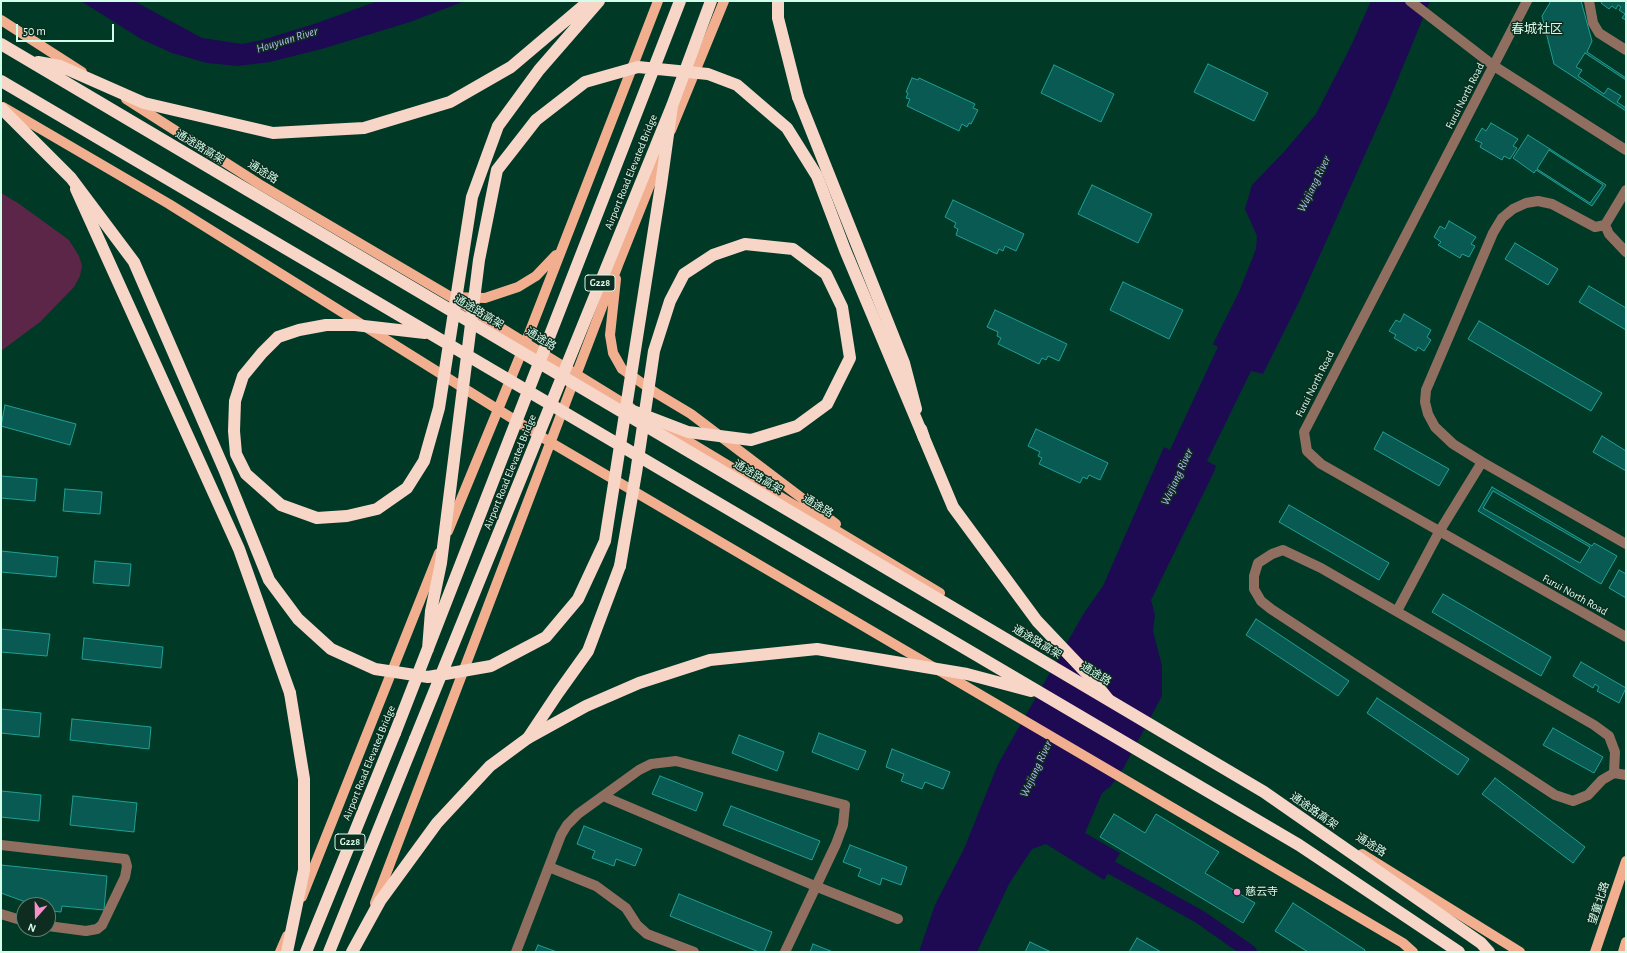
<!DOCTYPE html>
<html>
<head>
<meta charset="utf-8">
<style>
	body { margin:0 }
	#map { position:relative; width:1627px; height:953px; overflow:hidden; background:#013927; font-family:"Alegreya Sans",sans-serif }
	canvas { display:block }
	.frame { position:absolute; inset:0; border:2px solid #d3ffea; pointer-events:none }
	.north { position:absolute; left:16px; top:897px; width:40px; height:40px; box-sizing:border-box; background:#0e2c20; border:1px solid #5d8071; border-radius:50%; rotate:200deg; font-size:11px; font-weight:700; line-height:16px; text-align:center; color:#d3ffea }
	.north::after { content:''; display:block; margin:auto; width:14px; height:18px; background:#f890cc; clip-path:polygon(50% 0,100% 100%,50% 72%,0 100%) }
	.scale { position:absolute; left:16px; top:24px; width:98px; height:18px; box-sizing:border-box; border:2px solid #d3ffea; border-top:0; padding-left:5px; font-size:12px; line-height:14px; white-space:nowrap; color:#d3ffea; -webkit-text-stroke:3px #0e2c20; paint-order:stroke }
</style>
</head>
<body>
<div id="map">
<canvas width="1627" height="953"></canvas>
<div class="frame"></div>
<div class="north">N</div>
<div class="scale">50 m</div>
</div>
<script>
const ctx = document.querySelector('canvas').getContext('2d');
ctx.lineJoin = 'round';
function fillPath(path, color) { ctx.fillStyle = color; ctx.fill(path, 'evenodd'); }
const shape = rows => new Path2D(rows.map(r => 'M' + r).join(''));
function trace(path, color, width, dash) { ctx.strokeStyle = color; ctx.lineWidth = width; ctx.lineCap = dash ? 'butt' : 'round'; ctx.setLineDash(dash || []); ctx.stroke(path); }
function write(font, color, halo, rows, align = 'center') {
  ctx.font = font + ' "Alegreya Sans","Noto Sans SC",sans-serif'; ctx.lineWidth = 3; ctx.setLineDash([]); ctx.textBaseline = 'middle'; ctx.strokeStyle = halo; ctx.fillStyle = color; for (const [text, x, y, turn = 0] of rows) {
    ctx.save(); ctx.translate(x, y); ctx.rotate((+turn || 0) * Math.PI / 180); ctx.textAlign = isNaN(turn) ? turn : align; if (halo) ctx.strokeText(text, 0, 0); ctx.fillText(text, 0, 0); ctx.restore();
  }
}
fillPath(shape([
	[1,193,18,203,69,240,79,256,82,266,80,276,74,287,40,322,1,351]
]), '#5b2647');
fillPath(shape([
	[81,1,134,1,202,38,242,44,262,40,314,24,378,1,465,1,410,22,325,48,270,62,238,66,207,63,172,53,141,39],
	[1371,1,1430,1,1388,103,1299,302,1263,374,1251,371,1207,461,1216,466,1214,472,1151,600,1155,615,1153,631,1162,666,1162,696,1124,767,1111,786,1102,793,1085,833,1120,853,1104,880,1046,844,1032,849,1009,884,977,952,919,952,935,905,964,849,998,764,1084,613,1103,586,1164,447,1170,450,1218,347,1213,344,1239,292,1256,249,1257,236,1245,209,1252,185,1283,153,1316,114,1351,46]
]), '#1d0a52');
trace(shape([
	[1096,859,1200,917,1250,952]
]), '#1d0a52', 14);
const building = shape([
	[1551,1,1581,1,1592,41,1587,52,1626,78,1626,111,1554,64,1542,16,1551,1],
	[1602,1,1626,1,1626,20,1622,18,1625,14,1619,10,1621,7,1618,5,1616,9,1612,6,1609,9,1601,3,1602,1],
	[1585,53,1626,80,1626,108,1617,102,1621,96,1608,88,1604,94,1578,76,1582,70,1576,67,1585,53],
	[1208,64,1268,93,1254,121,1194,92,1208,64],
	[1054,65,1114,94,1101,122,1041,93,1054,65],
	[912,78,918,80,919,78,975,104,973,108,978,110,971,124,969,123,967,127,962,124,959,131,907,106,910,99,906,98,908,93,906,92,912,78],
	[1491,123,1518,139,1513,146,1517,148,1510,159,1504,156,1502,160,1480,147,1482,143,1475,140,1482,128,1486,131,1491,123],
	[1528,135,1606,185,1592,206,1536,170,1534,173,1513,158,1528,135],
	[1549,150,1603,185,1590,203,1537,169,1549,150],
	[1092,185,1152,214,1138,243,1078,214,1092,185],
	[953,200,1024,234,1016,251,1005,246,1003,251,999,249,997,254,956,235,958,229,954,227,956,223,945,217,953,200],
	[1449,221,1476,237,1471,244,1475,246,1469,257,1462,254,1460,258,1438,245,1441,242,1434,237,1440,226,1445,229,1449,221],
	[1515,243,1558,269,1548,285,1505,259,1515,243],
	[1123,282,1183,310,1169,339,1110,310,1123,282],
	[1589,286,1626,308,1626,330,1579,302,1589,286],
	[995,310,1067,344,1059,361,1048,356,1046,360,1042,358,1039,364,998,344,1001,338,997,336,998,332,987,327,995,310],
	[1404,314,1431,330,1427,337,1431,340,1424,351,1418,347,1416,351,1394,338,1396,335,1389,331,1396,320,1400,322,1404,314],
	[1479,321,1602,393,1591,411,1468,339,1479,321],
	[5,405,76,424,70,445,1,426,5,405],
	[1036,429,1108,463,1100,480,1089,475,1087,479,1083,477,1080,483,1039,464,1042,458,1038,456,1040,452,1028,446,1036,429],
	[1383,432,1449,469,1439,486,1374,449,1383,432],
	[1602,436,1626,451,1626,471,1593,452,1602,436],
	[1,476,37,479,35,501,1,498,1,476],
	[1492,487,1592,546,1594,543,1617,556,1601,584,1478,511,1492,487],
	[65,489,102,492,100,514,63,511,65,489],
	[1493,491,1590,547,1580,563,1483,508,1493,491],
	[1289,505,1389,563,1379,580,1279,522,1289,505],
	[1,551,58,557,56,577,1,572,1,551],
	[95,561,131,564,129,586,93,583,95,561],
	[1619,570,1626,574,1626,598,1609,588,1619,570],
	[1443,594,1551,657,1541,676,1432,612,1443,594],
	[1256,619,1349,681,1338,696,1246,635,1256,619],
	[1,629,50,634,47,656,1,652,1,629],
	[84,638,163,647,161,668,82,659,84,638],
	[1581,662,1626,688,1619,703,1597,691,1599,687,1595,684,1593,688,1573,676,1581,662],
	[1377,698,1469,759,1458,775,1367,713,1377,698],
	[1,709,41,713,39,737,1,733,1,709],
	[72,719,151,727,149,749,70,740,72,719],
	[1553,728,1603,757,1594,773,1543,745,1553,728],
	[819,733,866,751,858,770,812,752,819,733],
	[739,735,784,752,777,771,732,753,739,735],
	[892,749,950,772,943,789,925,782,922,789,901,781,904,774,886,767,892,749],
	[660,776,703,793,696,811,652,794,660,776],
	[1495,778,1585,847,1573,863,1482,794,1495,778],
	[1,791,41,795,39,821,1,817,1,791],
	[73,796,137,803,134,832,70,825,73,796],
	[731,806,820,841,812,860,723,825,731,806],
	[1114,814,1145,833,1156,814,1219,852,1205,873,1255,903,1243,923,1100,837,1114,814],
	[584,826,642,849,635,866,616,859,614,866,592,858,595,851,577,844,584,826],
	[850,845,907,867,901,885,882,878,880,885,858,876,861,869,843,862,850,845],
	[1,865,107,876,104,910,62,906,61,912,51,911,48,910,48,905,34,905,1,893,1,865],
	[679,894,772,932,764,952,759,952,670,916,679,894],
	[1293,903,1365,950,1364,952,1308,952,1275,931,1293,903],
	[1137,938,1161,952,1129,952,1137,938],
	[1030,942,1051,952,1025,952,1030,942],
	[813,944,833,952,810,952,813,944],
	[538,945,557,952,535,952,538,945]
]);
fillPath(building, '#085a52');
trace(building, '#20a094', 1);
trace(shape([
	[1410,1,1494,66,1626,150],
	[1527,1,1304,432,1307,451,1321,464,1626,637],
	[1589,1,1593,23,1599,33,1626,50],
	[1605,225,1609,234,1626,252],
	[1482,462,1626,544],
	[1397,611,1439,532,1482,462,1453,444,1435,427,1428,414,1425,402,1426,390,1493,233,1502,218,1513,209,1526,203,1538,201,1552,204,1595,227,1605,225,1626,190],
	[1614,773,1615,752,1609,736,1594,725,1321,568,1283,550,1272,554,1258,563,1254,576,1254,589,1261,601,1271,609,1555,795,1573,801,1588,795,1602,780,1614,773,1626,775],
	[603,796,815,886,898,919],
	[1,845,125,859,127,866,125,877,102,925,97,929,86,931,48,926],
	[549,867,596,886,626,908,637,925,647,934,694,952],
	[1,914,24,921],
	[516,952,561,835,567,825,578,814,639,770,651,764,676,761,845,805,843,825,836,844,785,952]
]), '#906f61', 10);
trace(shape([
	[1,20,82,72],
	[126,99,259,184,451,297,631,408],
	[3,107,169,204,550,442,1403,943,1413,952],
	[671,130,724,1],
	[616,279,610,335,613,353,622,369,656,393,691,414,836,524],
	[452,297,485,298,518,287,536,276,556,255],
	[661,425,940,593],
	[448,531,525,344,658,1],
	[1362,854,1520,952],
	[302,897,439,553],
	[375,903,618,265,663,152],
	[280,952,287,936],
	[1595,952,1626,861],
	[1623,952,1626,942]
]), '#f2af90', 10);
trace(shape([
	[798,97,904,363,916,409],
	[76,189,239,549,290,693],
	[921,429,924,438,953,507,1037,621,1092,679,1108,699],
	[528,738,558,693,588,651,620,566],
	[306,952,395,733],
	[329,952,415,739]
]), '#f7d5c7', 12);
trace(shape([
	[778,1,778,18,798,97],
	[1,44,1264,792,1481,943,1489,952],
	[38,62,60,66,144,103,273,133,364,128,450,102,511,67,589,1],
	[1,81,1299,845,1459,952],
	[1,108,71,178,134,262,224,469,269,580,298,619,331,649,375,669,428,677,491,666,546,637,578,599,605,541,661,185,672,106],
	[425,333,355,325,326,325,299,330,278,337,262,353,243,376,235,401,234,431,236,454,246,474,281,505,317,518,347,516,377,509,407,488,424,461,439,408,472,197,498,126,539,70,599,1],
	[620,566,636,473,654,351,670,301,684,274,713,255,745,244,793,249,826,274,842,307,850,358,827,404,797,426,751,440,688,432,628,409],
	[428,649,431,611,441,563,479,260,497,170,536,120,585,82,638,67,708,74,737,85,787,128,817,176,845,250,924,438],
	[395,733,680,1],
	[415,739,672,106,711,1],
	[287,952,304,870,304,779,290,693],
	[352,952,380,901,437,823,490,766,528,738,586,706,639,683,710,660,817,649,967,674,1031,691]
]), '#f7d5c7', 12);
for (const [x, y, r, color] of [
	[1237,892,4,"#f890cc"]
]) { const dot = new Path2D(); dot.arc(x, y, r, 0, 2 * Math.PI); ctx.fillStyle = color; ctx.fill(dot); trace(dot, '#0e2c20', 1.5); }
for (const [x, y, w] of [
	[600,283,30],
	[350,842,30]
]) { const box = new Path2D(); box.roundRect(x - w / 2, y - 8, w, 16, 3); ctx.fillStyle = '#0e2c20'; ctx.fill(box); trace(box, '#d3ffea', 1); }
write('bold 10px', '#d3ffea', null, [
	["G228",600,283],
	["G228",350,842]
]);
write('11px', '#d3ffea', '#0e2c20', [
	["Furui North Road",1465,96,-63],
	["通途路高架",200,147,31],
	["通途路",263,172,32],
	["Airport Road Elevated Bridge",631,172,-68],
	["通途路高架",479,312,31],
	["通途路",541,339,31],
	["Furui North Road",1315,384,-63],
	["Airport Road Elevated Bridge",510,472,-68],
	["通途路高架",758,477,31],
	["通途路",818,506,31],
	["Furui North Road",1575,595,29],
	["通途路高架",1037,642,31],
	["通途路",1096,674,31],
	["Airport Road Elevated Bridge",369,763,-68],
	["通途路高架",1314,811,35],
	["通途路",1371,845,32],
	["望童北路",1599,903,-72]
]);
write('11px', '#d3ffea', '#0e2c20', [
	["慈云寺",1245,892]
], 'left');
write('italic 12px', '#b9b8f7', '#0e2c20', [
	["Houyuan River",287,40,-17],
	["Wujiang River",1314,184,-64],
	["Wujiang River",1177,477,-65],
	["Wujiang River",1036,769,-65]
]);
write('13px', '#d3ffea', '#0e2c20', [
	["春城社区",1537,29]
]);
</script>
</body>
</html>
